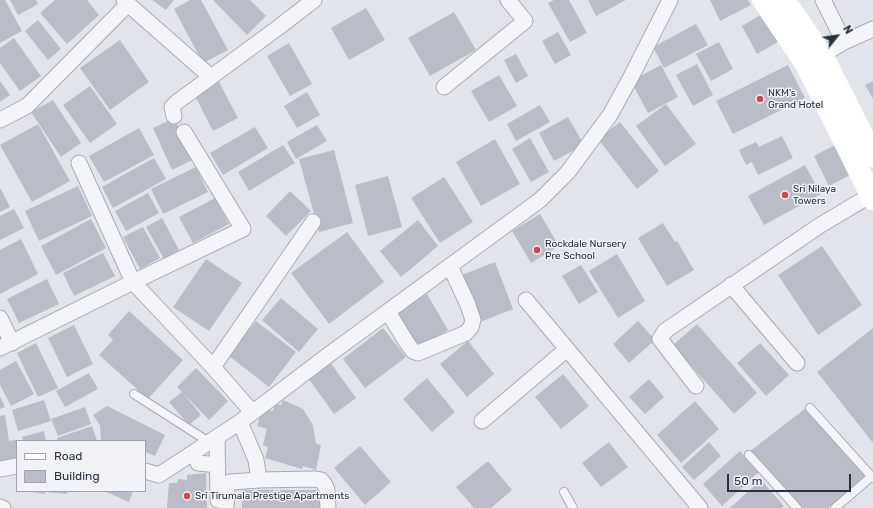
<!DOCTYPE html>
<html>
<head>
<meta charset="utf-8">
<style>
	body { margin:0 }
	#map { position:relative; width:873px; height:508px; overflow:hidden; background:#e1e4ea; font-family:Rubik,sans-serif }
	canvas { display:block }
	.legend { position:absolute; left:16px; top:440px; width:130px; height:52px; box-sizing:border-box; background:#f1f3f7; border:1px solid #a1a5af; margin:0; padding:5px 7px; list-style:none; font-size:12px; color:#293142 }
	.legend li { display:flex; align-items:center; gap:8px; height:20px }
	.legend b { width:20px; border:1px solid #a1a5af }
	.north { position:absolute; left:817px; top:16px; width:40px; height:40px; -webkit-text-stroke:3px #f1f3f7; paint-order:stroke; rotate:60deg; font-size:11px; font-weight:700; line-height:16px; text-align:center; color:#293142 }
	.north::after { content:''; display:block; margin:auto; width:14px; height:18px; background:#293142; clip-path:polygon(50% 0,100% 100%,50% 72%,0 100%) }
	.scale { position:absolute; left:727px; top:474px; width:124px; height:18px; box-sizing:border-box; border:2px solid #293142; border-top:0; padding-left:5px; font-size:12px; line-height:14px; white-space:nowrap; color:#293142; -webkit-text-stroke:3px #f1f3f7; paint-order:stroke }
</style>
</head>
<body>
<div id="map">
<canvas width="873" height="508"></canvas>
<ul class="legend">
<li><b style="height:5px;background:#fff"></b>Road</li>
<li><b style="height:11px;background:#b8bdc7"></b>Building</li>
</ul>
<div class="north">N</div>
<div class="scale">50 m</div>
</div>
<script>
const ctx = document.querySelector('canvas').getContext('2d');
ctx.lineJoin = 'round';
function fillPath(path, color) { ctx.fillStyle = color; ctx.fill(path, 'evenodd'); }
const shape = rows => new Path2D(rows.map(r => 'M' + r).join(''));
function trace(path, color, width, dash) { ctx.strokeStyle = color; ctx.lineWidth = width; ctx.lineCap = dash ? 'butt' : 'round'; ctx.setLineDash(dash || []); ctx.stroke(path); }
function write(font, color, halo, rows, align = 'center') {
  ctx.font = font + ' Rubik,sans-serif'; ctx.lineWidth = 3; ctx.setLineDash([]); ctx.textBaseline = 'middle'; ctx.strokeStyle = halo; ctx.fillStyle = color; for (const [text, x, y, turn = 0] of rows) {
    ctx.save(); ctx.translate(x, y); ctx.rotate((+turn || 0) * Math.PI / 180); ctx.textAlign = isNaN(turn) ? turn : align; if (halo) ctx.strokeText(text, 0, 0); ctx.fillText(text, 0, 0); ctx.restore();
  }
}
fillPath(shape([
	[0,0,5,0,22,31,0,43],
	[10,0,36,0,38,4,18,15],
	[55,0,87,0,99,15,67,44,40,13],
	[152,0,174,0,166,10],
	[190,0,201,0,228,50,203,63,174,9],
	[213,0,250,0,266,16,247,35],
	[554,0,569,0,587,33,570,42,548,3],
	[588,0,626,0,596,16],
	[710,0,748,0,751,5,720,21],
	[366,8,385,40,349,60,331,28],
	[767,11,783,39,757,54,742,26],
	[454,12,476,50,430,76,408,38],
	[38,20,61,49,48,60,25,31],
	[696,24,708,45,664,68,653,47],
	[558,32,571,55,555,64,542,41],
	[14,38,41,76,20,91,0,63,0,48],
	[120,40,149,82,110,110,80,68],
	[719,42,733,69,711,81,696,54],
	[289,43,312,84,290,96,267,56],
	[516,54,528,76,516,83,504,60],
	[697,64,713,95,693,106,676,75],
	[661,65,678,97,648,113,631,81],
	[788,65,805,98,733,134,716,101],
	[499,75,517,106,489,122,471,91],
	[218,80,238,118,213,131,193,92],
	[0,81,10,95,0,102],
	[873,81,873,99,865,85],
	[90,86,117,124,90,143,63,105],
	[307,92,320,115,297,128,284,106],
	[53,100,81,143,61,157,31,112],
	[666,104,696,144,665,166,636,126],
	[540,105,550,122,516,141,507,124],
	[568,117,584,145,554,161,539,133],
	[174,118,194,159,172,170,153,128],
	[620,122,659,171,637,189,598,139],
	[38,124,70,181,32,202,0,145],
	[317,125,327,141,296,159,287,142],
	[255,127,268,148,223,175,210,153],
	[139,128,154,155,104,182,89,156],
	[782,136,793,158,758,175,752,162,746,165,739,150,756,142,759,147],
	[530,138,549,172,531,182,512,149],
	[495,139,520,184,481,206,456,162],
	[841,142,856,172,829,186,814,156],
	[283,145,295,163,249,191,238,172],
	[334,150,353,223,319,232,299,159],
	[154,158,166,179,113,208,102,187],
	[805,165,821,194,764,225,748,196],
	[196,167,208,192,163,214,151,189],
	[388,176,402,227,368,236,355,185],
	[444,177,473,222,440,243,411,198],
	[78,186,92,216,39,241,25,211],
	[1,189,10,207,0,212,0,190],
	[290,191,311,211,286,236,266,216],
	[148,193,159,213,126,231,115,211],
	[215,198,229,224,193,243,179,217],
	[14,209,24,228,0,240,0,216],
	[540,214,559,246,531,263,512,231],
	[162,218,179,250,164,259,146,227],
	[91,219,106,248,56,275,41,246],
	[418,220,438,246,401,277,380,251],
	[663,223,675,242,677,241,694,270,667,286,638,238],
	[143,227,160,258,140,269,123,237],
	[347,232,384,282,329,324,291,273],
	[21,239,38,274,0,294,0,250],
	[822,246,862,305,818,335,778,275],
	[103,253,115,276,74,296,63,273],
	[617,254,645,301,618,318,589,271],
	[206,259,242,283,209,331,173,307],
	[495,262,513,309,480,322,462,275],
	[581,265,598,292,579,304,562,276],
	[47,279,59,304,19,323,7,299],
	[427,294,448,330,416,349,396,312],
	[281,298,318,329,299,352,262,320],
	[129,311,183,360,148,399,99,355,113,340,108,335],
	[256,321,296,352,269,387,229,356],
	[638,321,655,340,629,363,613,344],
	[697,324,757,393,734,414,673,345],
	[74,325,93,364,67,377,48,338],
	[383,328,406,357,365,388,343,359],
	[873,328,873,443,817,372],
	[468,341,494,374,467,397,440,364],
	[36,343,58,388,38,397,17,353],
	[760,343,789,375,766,396,737,363],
	[16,361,34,394,11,406,0,385,0,370],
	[330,362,356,398,334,414,308,378],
	[196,368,228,401,209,420,183,393,201,415,189,425,169,402,182,392,177,387],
	[89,373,98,389,65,407,56,391],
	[563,374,589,406,561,429,535,397],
	[427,378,455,412,432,432,403,399],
	[649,379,664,397,645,414,629,397],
	[0,396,5,407,0,409],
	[44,400,51,421,18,431,12,410],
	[283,400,303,409,313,425,316,444,321,445,316,470,303,466,302,469,265,458,268,447,263,445,267,429,257,426,263,408,273,411,275,404,281,405],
	[695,401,719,429,681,463,657,435],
	[107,406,165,435,155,456,145,452,145,441,101,441,100,425,93,415],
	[85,407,91,424,58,436,51,419],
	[806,408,866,476,828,508,801,508,749,452],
	[5,415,9,441,16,440,17,461,0,464,0,416],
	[92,426,97,441,58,441,57,438],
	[44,431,46,441,23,441,22,437],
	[609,442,628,467,601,487,582,463],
	[709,442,721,456,694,480,682,467],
	[360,446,391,482,365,505,334,468],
	[740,451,759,472,722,506,703,484],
	[488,461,512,490,491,508,474,508,456,487],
	[206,473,207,508,167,508,169,483,177,483,178,479,187,480,187,475],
	[761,480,784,506,781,508,730,508],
	[242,490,322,490,322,508,242,508],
	[30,491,45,491,45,494,30,492],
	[47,491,67,491,67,494,47,492],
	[104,491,133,491,129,502]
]), '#b8bdc7');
const lane = shape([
	[134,394,209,442],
	[810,408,873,478],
	[749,455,797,508],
	[564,492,573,508],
	[835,508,872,476]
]);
const street = shape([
	[124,0,128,4,211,77],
	[823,0,844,42],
	[822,55,844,42,873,29],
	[444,87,525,21,508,0],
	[174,116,172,107,177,102,279,27,314,0],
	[0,120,27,106,128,4],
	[79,163,133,282,213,367,252,412],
	[731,285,797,363],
	[526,300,700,508],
	[388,312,407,343,413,351,418,353,466,333,471,327,473,320,468,305,450,266],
	[0,318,12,343],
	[0,348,133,282,243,229,184,132],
	[213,367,313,222],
	[696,386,660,339,665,331,819,226,871,195],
	[482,421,567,349],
	[240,422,256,460,259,480],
	[217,437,218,500],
	[198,463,218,465],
	[0,469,17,466],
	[145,471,159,475,240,422,327,356,540,200,568,172,610,115,632,75,670,0],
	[0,507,3,508],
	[226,508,227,486,230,482,259,480,314,479,321,480,325,485,327,490,328,508]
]);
trace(lane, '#a6abb4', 10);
trace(street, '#a6abb4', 17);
trace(lane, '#f4f5f8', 8);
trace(street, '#f4f5f8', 15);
trace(shape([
	[763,0,807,66,873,199],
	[784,0,822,55,873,156]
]), '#fff', 22);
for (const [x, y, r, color] of [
	[760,99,4,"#d24354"],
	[785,195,4,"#d24354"],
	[537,250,4,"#d24354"],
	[187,496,4,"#d24354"]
]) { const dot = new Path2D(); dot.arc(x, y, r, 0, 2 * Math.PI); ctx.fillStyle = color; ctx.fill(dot); trace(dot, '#f1f3f7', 1.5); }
write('10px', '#293142', '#f1f3f7', [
	["NKM's",768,93],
	["Grand Hotel",768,105],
	["Sri Nilaya",793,189],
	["Towers",793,201],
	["Rockdale Nursery",545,244],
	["Pre School",545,256],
	["Sri Tirumala Prestige Apartments",195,496]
], 'left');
</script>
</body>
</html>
